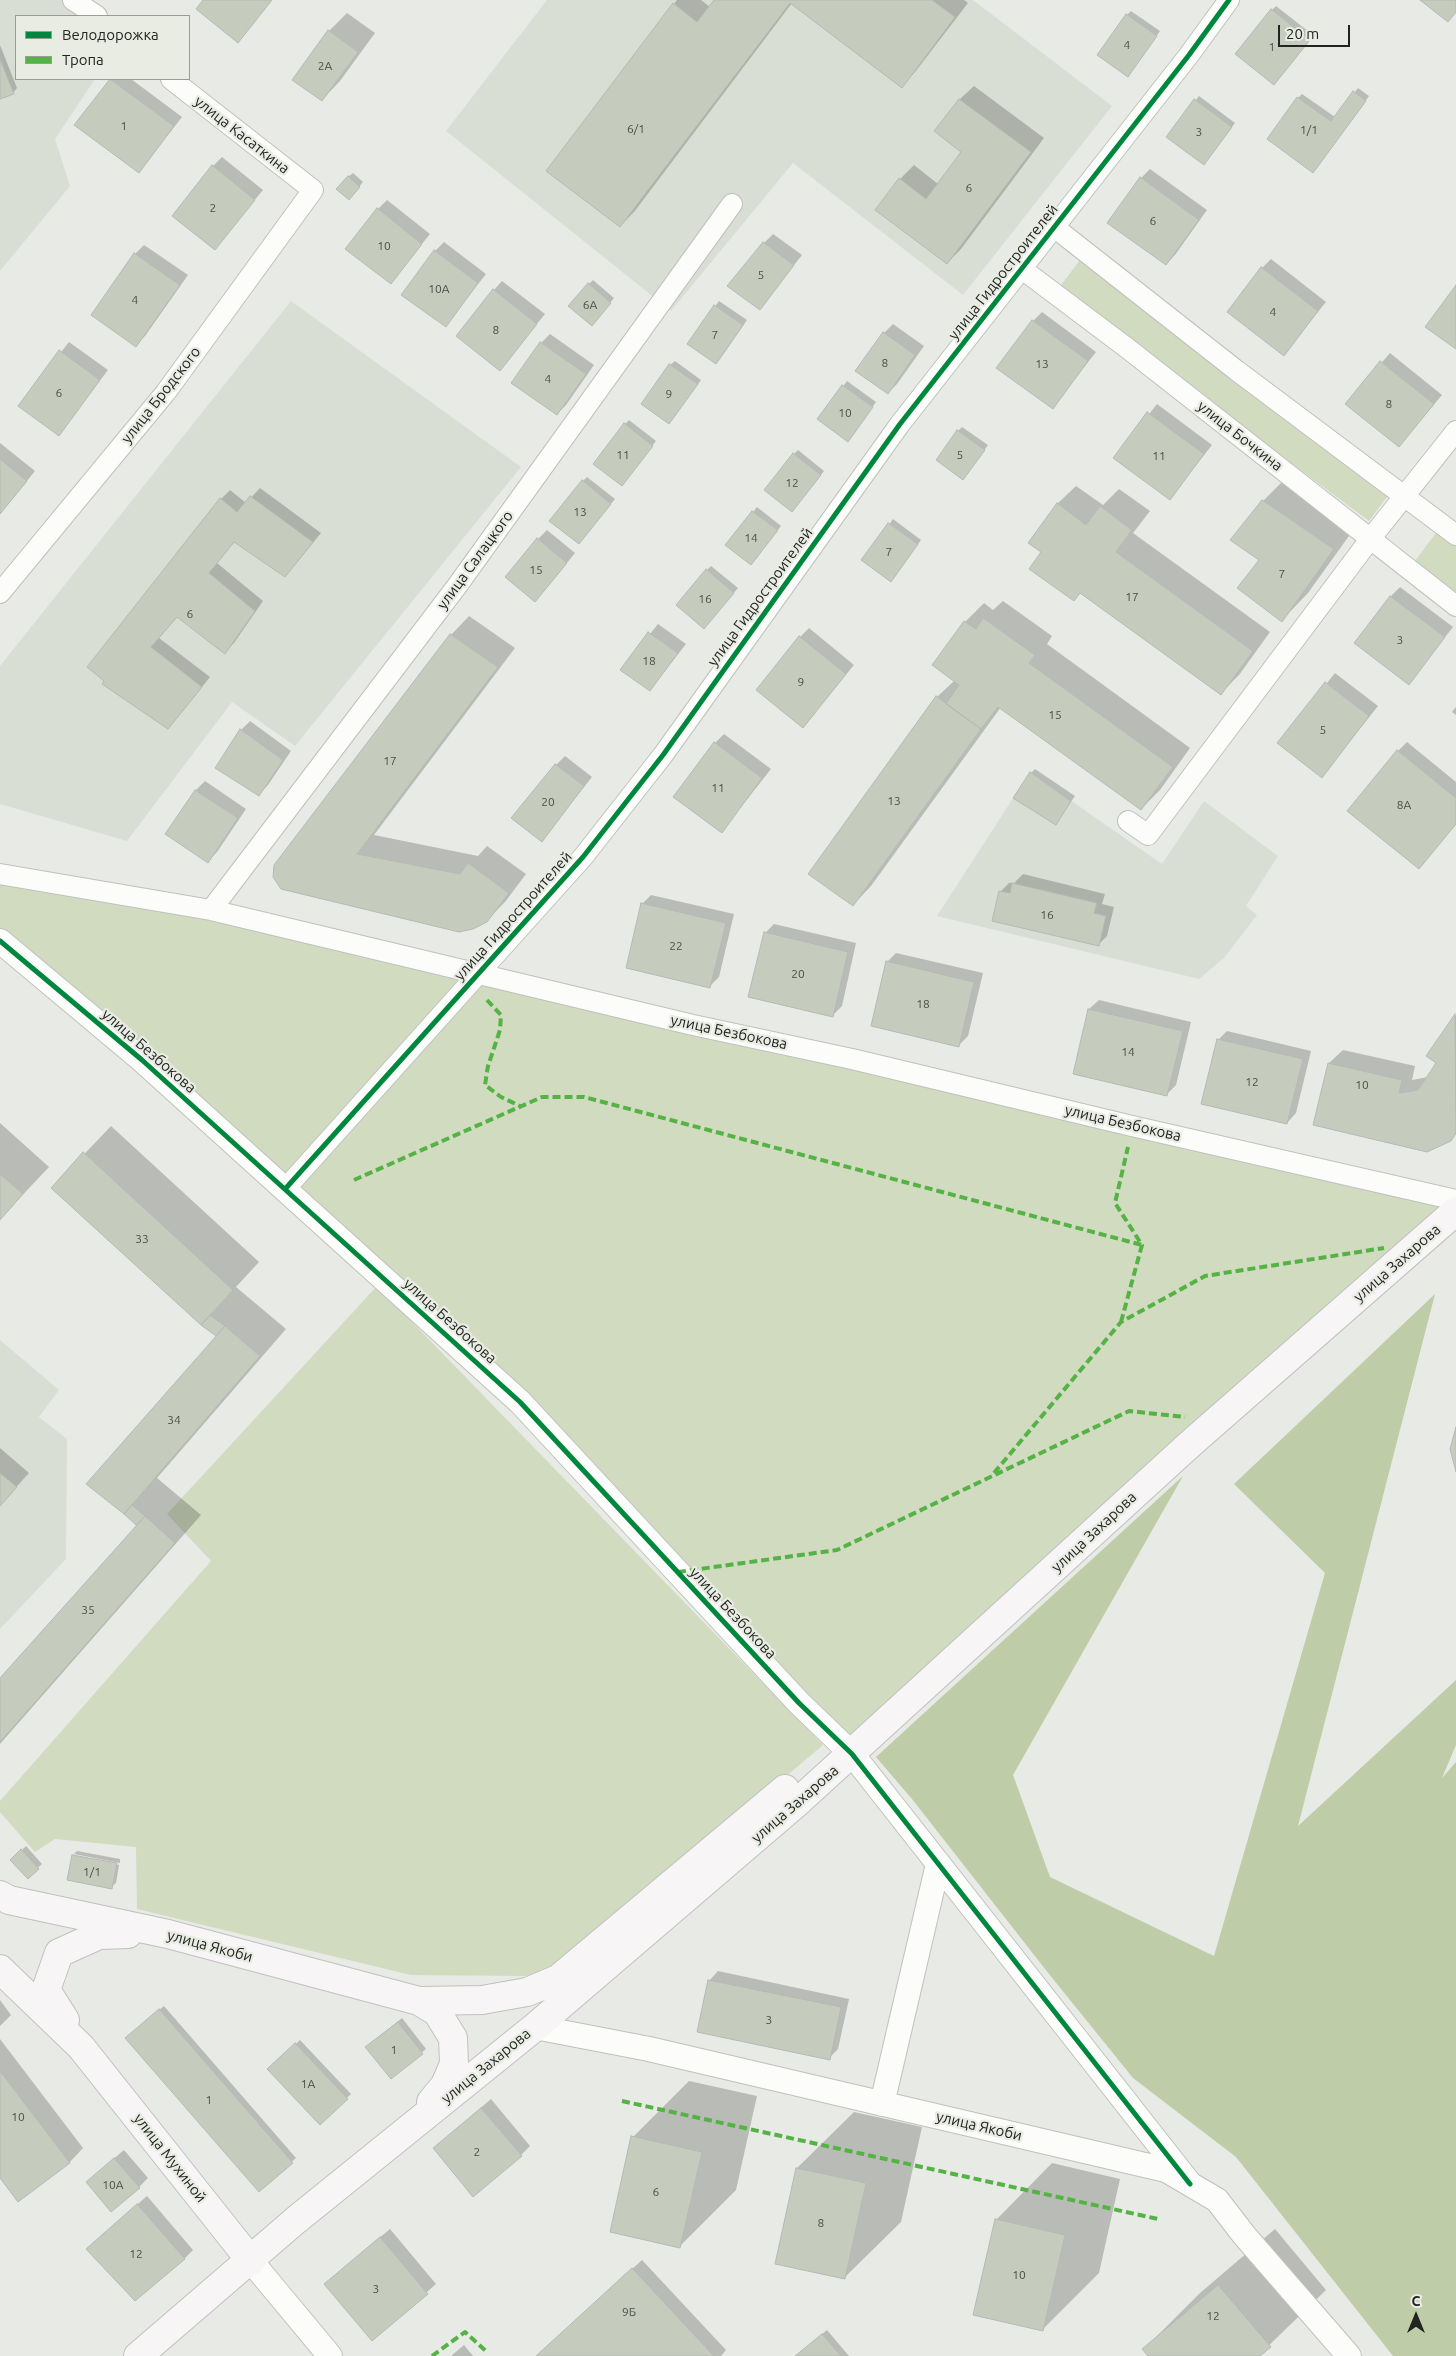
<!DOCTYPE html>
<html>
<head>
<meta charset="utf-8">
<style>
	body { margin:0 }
	#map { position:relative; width:1456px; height:2356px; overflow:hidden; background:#e8eae5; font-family:Ubuntu,sans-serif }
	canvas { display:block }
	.legend { position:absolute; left:15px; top:15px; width:175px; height:65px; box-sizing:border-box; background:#e8ece3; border:1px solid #999c95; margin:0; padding:6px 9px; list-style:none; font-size:15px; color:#232421 }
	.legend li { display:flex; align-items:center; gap:10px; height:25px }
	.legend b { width:25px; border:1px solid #999c95 }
	.north { position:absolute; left:1391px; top:2291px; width:50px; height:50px; -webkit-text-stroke:4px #e8ece3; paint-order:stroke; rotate:0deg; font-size:14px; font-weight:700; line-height:20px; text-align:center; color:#232421 }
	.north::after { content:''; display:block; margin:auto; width:18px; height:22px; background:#232421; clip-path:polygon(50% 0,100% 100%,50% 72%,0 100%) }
	.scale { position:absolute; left:1278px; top:25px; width:72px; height:22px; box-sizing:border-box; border:2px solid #232421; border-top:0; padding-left:6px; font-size:15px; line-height:18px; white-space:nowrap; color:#232421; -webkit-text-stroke:4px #e8ece3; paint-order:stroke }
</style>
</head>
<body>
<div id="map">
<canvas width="1456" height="2356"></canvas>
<ul class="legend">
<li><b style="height:6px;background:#00873e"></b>Велодорожка</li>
<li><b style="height:6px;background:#55b245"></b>Тропа</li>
</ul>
<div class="north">С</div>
<div class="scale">20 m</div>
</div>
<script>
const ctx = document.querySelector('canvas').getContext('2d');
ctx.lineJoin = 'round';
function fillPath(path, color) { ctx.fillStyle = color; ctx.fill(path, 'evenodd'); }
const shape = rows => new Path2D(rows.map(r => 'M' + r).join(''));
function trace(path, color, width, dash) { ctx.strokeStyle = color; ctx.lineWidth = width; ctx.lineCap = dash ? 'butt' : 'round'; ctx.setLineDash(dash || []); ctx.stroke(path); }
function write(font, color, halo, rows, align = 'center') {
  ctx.font = font + ' Ubuntu,sans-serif'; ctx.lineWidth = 4.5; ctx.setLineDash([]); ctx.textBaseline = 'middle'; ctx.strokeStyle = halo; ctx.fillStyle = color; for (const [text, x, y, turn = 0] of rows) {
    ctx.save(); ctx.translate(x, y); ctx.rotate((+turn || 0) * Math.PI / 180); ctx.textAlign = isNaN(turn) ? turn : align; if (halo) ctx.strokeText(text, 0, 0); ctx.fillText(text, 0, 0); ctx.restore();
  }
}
fillPath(shape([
	[0,0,69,0,89,16,16,16,16,79,95,79,55,139,70,186,0,271],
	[547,0,973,0,1112,106,963,295,793,163,671,311,446,131],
	[291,301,521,467,295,746,232,702,127,841,0,804,0,666],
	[1030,772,1162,864,1204,801,1278,856,1246,906,1257,915,1224,958,1199,979,937,916],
	[0,1340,59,1390,39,1417,67,1439,66,1559,0,1629]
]), '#d9ded4');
fillPath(shape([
	[1083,256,1394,487,1369,521,1058,289],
	[1439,529,1456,542,1456,593,1414,562],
	[0,874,32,878,1456,1200,852,1754,520,1402,0,941],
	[377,1286,823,1745,566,1962,526,1976,411,1975,137,1909,136,1847,55,1839,35,1852,0,1812,0,1801,211,1561,167,1514]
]), '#d0dbc0');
fillPath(shape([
	[1435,1294,1298,1826,1456,1680,1456,1745,1442,1778,1456,1762,1456,2356,1393,2356,1236,2157,1133,2078,1049,1974,912,1799,876,1757,1183,1476,1013,1775,1050,1877,1214,1956,1325,1573,1234,1484]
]), '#becda7');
fillPath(shape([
	[677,0,701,0,710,7,715,0,964,0,968,3,915,72,902,86,792,3,634,212,620,226,674,4],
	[1276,6,1313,35,1278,79,1272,10],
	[1131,11,1160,31,1132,71,1127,15],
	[347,13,375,33,340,81,322,100,329,31],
	[0,45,17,88,13,93,0,98],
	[111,79,131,79,182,117,139,172,76,125],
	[974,86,1044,138,961,249,947,263,900,179,914,165,938,184,963,151,936,131,960,99],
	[1358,88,1369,96,1313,171,1298,98,1302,94,1335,117],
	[1199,96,1235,123,1208,159,1168,136],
	[222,157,263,190,215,248,213,166],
	[1150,169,1207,210,1175,255,1166,264,1141,178],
	[353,173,363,182,353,194,348,177],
	[387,200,430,234,391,282,378,209],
	[773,234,802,255,760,308,764,243],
	[444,242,486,274,445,326,435,251],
	[144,245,188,275,145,336,136,345,92,315,135,254],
	[1271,259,1326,302,1284,354,1262,268],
	[593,280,614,298,596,320,589,284],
	[502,281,545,314,500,369,494,290],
	[719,301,747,320,720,359,688,344],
	[1042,312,1096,352,1053,407,1033,321],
	[893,324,924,346,897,384,888,393,884,333],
	[550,334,594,365,566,405,557,414,541,343],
	[69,342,108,370,59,434,19,406],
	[1390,353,1442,395,1399,446,1347,403],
	[675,361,701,380,673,418,670,365],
	[847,381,876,402,852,436,819,419],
	[1157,404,1212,445,1170,498,1115,458],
	[629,420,656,441,622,485,625,424],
	[962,427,988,445,967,474,958,431],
	[0,443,35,471,0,514],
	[798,450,824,471,796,506,794,454],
	[1290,474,1359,522,1308,593,1282,620,1261,560,1263,501],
	[587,477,615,499,583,538,583,481],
	[1076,486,1103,505,1119,489,1150,511,1133,533,1270,632,1239,675,1221,693,1081,592,1074,599,1043,552,1057,504],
	[260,488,321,533,294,566,235,541,217,563,263,601,234,643,225,652,178,616,159,638,210,677,177,718,105,680,88,667,221,499,230,490,246,503],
	[757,507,781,526,755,559,727,545],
	[893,519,921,540,895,576,863,560],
	[547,530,575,553,544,591,538,539],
	[711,566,738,588,708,623,707,570],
	[1400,587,1453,627,1409,683,1391,596],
	[1003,601,1052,636,1047,644,1190,748,1160,790,1141,809,1001,707,871,886,853,905,937,697,955,680,934,665,965,622,984,603,993,610],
	[469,616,515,648,374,835,478,856,487,846,526,874,505,902,486,921,274,876,451,635],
	[658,624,686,644,650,690,622,669],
	[809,628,854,665,811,717,800,637],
	[1335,673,1378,706,1322,776,1279,743],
	[1456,707,1456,715,1452,712],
	[250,721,291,751,268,785,259,794,241,730],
	[724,734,771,769,722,831,715,743],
	[1407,742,1456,782,1456,824,1419,868,1398,751],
	[565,756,592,777,542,840,556,765],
	[1035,769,1075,796,1055,824,1031,773],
	[205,781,246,809,217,852,208,861,196,790],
	[1023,874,1105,894,1102,904,1114,907,1107,936,1098,945,1000,892,1009,883,1014,883],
	[651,895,734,914,719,977,710,986,642,904],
	[774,924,856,943,842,1006,832,1016,765,933],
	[896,953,983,973,968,1036,959,1045,887,962],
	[1099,1000,1191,1022,1176,1085,1167,1094,1089,1009],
	[1456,1015,1456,1134,1450,1140,1329,1063,1343,1050,1415,1066,1412,1080,1428,1077,1438,1063,1428,1056],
	[1227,1031,1311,1051,1296,1113,1287,1123,1218,1040],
	[0,1123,49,1167,0,1219],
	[111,1126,259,1262,236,1287,286,1329,157,1478,201,1515,0,1744,0,1680,138,1525,88,1484,217,1336,53,1187],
	[0,1448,29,1473,0,1505],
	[26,1846,42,1864,28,1877,12,1860],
	[77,1851,120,1859,120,1863,74,1854,74,1857,119,1865,116,1883,111,1887,73,1855],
	[718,1971,849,1999,838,2049,829,2058,709,1981],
	[0,2000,11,2015,0,2026],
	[164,2006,296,2158,259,2190,130,2034],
	[402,2018,426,2049,391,2077,371,2043],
	[0,2039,83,2148,70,2162,19,2201,0,2176],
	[300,2040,351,2094,320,2123,269,2069],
	[689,2081,757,2096,736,2190,680,2246,633,2137],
	[491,2099,530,2146,521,2155,434,2148],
	[854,2112,922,2127,901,2222,844,2278,776,2263,797,2168],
	[124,2150,148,2178,139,2187,97,2173],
	[1052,2163,1120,2179,1099,2273,1043,2329,996,2220],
	[147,2196,193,2250,184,2259,97,2240],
	[390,2229,436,2284,372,2340,335,2275],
	[1275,2229,1326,2290,1258,2356,1149,2356,1144,2349,1200,2293],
	[642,2260,726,2350,721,2356,537,2356],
	[827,2330,849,2356,796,2356],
	[464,2345,473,2356,451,2356]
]), '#0003');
const building = shape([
	[203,0,272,0,238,43,196,9,203,0],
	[714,0,932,0,955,17,902,88,790,3,620,227,546,171,673,3,697,22,714,0],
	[1420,0,1456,0,1456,12,1448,22,1420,0],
	[1271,9,1310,40,1274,85,1235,54,1271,9],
	[1126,14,1157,36,1128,77,1097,55,1126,14],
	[328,30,358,52,322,101,292,80,328,30],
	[0,59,14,94,0,99,0,59],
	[110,79,174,126,139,173,74,125,110,79],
	[1353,91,1366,101,1313,173,1267,139,1297,97,1331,121,1353,91],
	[959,99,1031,152,947,264,875,210,899,178,926,199,961,152,934,131,959,99],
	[1194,99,1232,127,1204,165,1166,137,1194,99],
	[212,165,255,200,215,250,172,216,212,165],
	[348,176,360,187,349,200,336,189,348,176],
	[1140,177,1199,220,1166,265,1107,223,1140,177],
	[377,208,422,244,391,284,345,249,377,208],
	[763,242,794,265,760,310,727,286,763,242],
	[434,250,478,283,446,327,401,295,434,250],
	[134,253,180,285,136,347,91,315,134,253],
	[1261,267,1318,311,1284,356,1227,312,1261,267],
	[588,283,611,303,592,326,568,306,588,283],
	[1456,285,1456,349,1425,327,1456,285],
	[493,289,537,324,500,371,456,336,493,289],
	[714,305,743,325,716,364,687,344,714,305],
	[1032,320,1088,361,1053,409,996,368,1032,320],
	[883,332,915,355,888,394,855,371,883,332],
	[540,342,586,374,557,415,511,383,540,342],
	[59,350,100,380,59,436,18,406,59,350],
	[1380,361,1434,404,1399,447,1345,404,1380,361],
	[669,364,698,384,669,424,641,404,669,364],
	[842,385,873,407,848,442,817,419,842,385],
	[1147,412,1204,454,1170,500,1113,458,1147,412],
	[624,423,653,446,622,486,593,464,624,423],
	[957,430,985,450,963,480,936,460,957,430],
	[793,453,821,475,792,512,764,490,793,453],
	[0,459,27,481,0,514,0,459],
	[582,480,611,504,579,544,549,521,582,480],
	[250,496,313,542,285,577,234,542,209,573,255,611,225,654,177,617,151,647,202,687,168,729,102,684,104,681,87,667,220,498,237,512,250,496],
	[1262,500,1334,549,1282,622,1237,588,1259,560,1230,540,1262,500],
	[1057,503,1086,525,1100,506,1132,530,1116,552,1253,651,1221,695,1080,593,1074,601,1029,569,1041,552,1028,543,1057,503],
	[752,511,778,530,751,565,725,545,752,511],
	[888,523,918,544,891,582,861,560,888,523],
	[537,538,567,563,535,602,505,577,537,538],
	[706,569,734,593,704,629,676,605,706,569],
	[1390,596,1445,637,1409,685,1354,643,1390,596],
	[983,618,1035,655,1029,663,1173,767,1141,810,998,707,981,729,946,704,959,685,932,665,964,621,976,629,983,618],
	[648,632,678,653,650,691,620,670,648,632],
	[450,634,498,667,357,854,460,874,468,863,509,893,487,922,473,929,459,932,281,889,273,877,274,865,450,634],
	[799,636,846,674,803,728,756,690,799,636],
	[1325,682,1369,716,1322,778,1277,743,1325,682],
	[936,696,981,729,853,906,808,874,936,696],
	[240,729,283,760,259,796,215,768,240,729],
	[714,742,762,778,722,833,673,797,714,742],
	[1397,750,1456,798,1456,824,1419,869,1347,811,1397,750],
	[555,764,584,786,542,842,511,818,555,764],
	[1030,772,1071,801,1056,825,1013,798,1030,772],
	[195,790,238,818,208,863,165,834,195,790],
	[1012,883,1097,903,1094,913,1106,916,1099,946,992,921,999,891,1010,893,1012,883],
	[641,903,726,923,710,988,626,968,641,903],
	[764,932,848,952,833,1017,748,997,764,932],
	[886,961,974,982,959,1047,871,1026,886,961],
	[1088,1009,1183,1031,1167,1096,1073,1074,1088,1009],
	[1455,1014,1456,1133,1451,1141,1427,1152,1313,1125,1328,1063,1402,1080,1399,1093,1418,1090,1436,1063,1426,1056,1455,1014],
	[1217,1039,1303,1059,1287,1124,1201,1104,1217,1039],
	[83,1152,233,1290,201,1325,51,1188,83,1152],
	[0,1174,23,1194,0,1220,0,1174],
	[210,1315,225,1326,216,1336,201,1325,210,1315],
	[225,1326,260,1356,124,1514,86,1484,225,1326],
	[1456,1427,1456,1472,1450,1449,1456,1427],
	[0,1473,17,1487,0,1506,0,1473],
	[132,1505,145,1516,136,1525,124,1514,132,1505],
	[145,1516,175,1543,0,1742,0,1678,145,1516],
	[21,1849,39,1869,28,1879,10,1860,21,1849],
	[72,1855,117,1863,112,1889,67,1880,72,1855],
	[708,1980,841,2007,830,2060,697,2032,708,1980],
	[159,2009,293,2163,259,2192,125,2038,159,2009],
	[398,2022,423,2054,391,2079,365,2047,398,2022],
	[295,2043,348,2099,320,2125,267,2069,295,2043],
	[0,2071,70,2163,18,2202,0,2178,0,2071],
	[481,2108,522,2156,473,2197,433,2148,481,2108],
	[631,2136,702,2152,680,2248,610,2232,631,2136],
	[114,2158,140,2188,111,2212,86,2182,114,2158],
	[796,2168,866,2183,845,2279,775,2264,796,2168],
	[137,2204,185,2259,135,2301,86,2249,137,2204],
	[995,2219,1065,2235,1043,2331,973,2315,995,2219],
	[380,2237,428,2294,372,2341,324,2284,380,2237],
	[632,2268,714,2356,536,2356,632,2268],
	[1218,2285,1271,2347,1260,2356,1148,2356,1142,2349,1218,2285],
	[822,2334,841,2356,795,2356,822,2334]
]);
fillPath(building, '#c6ccbd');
trace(building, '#b6b8b4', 1);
const minor = shape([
	[73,0,97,16],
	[1054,227,1236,370,1456,535],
	[1022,269,1127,348,1456,606],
	[0,593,166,392,313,190,171,79],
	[1128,821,1148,835,1371,538,1456,431],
	[0,874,211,910,693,1025,852,1059,1132,1126,1456,1200],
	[211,910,457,586,732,204],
	[286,1188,583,857,663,755,900,424,1189,55,1229,0]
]);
const tertiary = shape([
	[0,941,142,1060,520,1402,799,1703,852,1754,1190,2184],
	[535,2027,649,2049,1166,2170,1217,2200,1244,2235,1349,2356],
	[882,2104,938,1864],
	[251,2261,330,2356]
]);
const secondary = shape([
	[0,1895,9,1900,168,1934,419,2001,482,2000,527,1992,558,1979,785,1789],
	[0,1969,81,2047,251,2261],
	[419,2001,437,2012,453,2038,454,2064,445,2085,431,2102],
	[65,2020,46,1990,59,1953,99,1935,128,1934],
	[138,2356,296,2220,535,2027,800,1800,1189,1445,1456,1211]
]);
trace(minor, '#c0c1be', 22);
trace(tertiary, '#c0c1be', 26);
trace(secondary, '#c0c1be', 30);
trace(minor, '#fcfcfb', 20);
trace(tertiary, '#fcfcfb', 24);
trace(secondary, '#f7f5f6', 28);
trace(shape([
	[487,1000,501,1015,500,1030,488,1066,485,1085,501,1097,520,1106],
	[354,1180,542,1097,584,1097,1142,1245],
	[1121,1322,1142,1245,1115,1203,1128,1147],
	[994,1473,1121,1322,1205,1276,1384,1248],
	[678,1572,837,1550,1129,1411,1185,1417],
	[622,2101,1158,2219],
	[432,2356,465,2332,487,2352]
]), '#55b245', 4, [8, 4]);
trace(shape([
	[0,941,142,1060,520,1402,799,1703,852,1754,1190,2184],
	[286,1188,583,857,663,755,900,424,1189,55,1229,0]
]), '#00873e', 5);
write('12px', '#4c4e48', null, [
	["4",1127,45],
	["1",1272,47],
	["2А",325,66],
	["1",124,126],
	["6/1",636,129],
	["1/1",1309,130],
	["3",1199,132],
	["6",969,188],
	["2",213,208],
	["6",1153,221],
	["10",384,246],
	["5",761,275],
	["10А",439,289],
	["4",135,300],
	["6А",590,305],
	["4",1273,312],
	["8",496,330],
	["7",715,335],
	["8",885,363],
	["13",1042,364],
	["4",548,379],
	["6",59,393],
	["9",669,394],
	["8",1389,404],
	["10",845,413],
	["11",623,455],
	["5",960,455],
	["11",1159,456],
	["12",792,483],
	["13",580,512],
	["14",751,538],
	["7",889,552],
	["15",536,570],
	["7",1282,574],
	["17",1132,597],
	["16",705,599],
	["6",190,614],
	["3",1400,640],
	["18",649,661],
	["9",801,682],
	["15",1055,715],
	["5",1323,730],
	["17",390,761],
	["11",718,788],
	["13",894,801],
	["20",548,802],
	["8А",1404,805],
	["16",1047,915],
	["22",676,946],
	["20",798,974],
	["18",923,1004],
	["14",1128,1052],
	["12",1252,1082],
	["10",1362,1085],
	["33",142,1239],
	["34",174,1420],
	["35",88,1610],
	["1/1",92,1872],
	["3",769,2020],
	["1",394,2050],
	["1А",308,2084],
	["1",209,2100],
	["10",18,2117],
	["2",477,2152],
	["10А",113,2185],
	["6",656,2192],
	["8",821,2223],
	["12",136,2254],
	["10",1019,2275],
	["3",376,2289],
	["9Б",629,2312],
	["12",1213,2316]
]);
write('15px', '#232421', '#e8ece3', [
	["улица Касаткина",242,135,38],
	["улица Гидростроителей",1003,272,-52],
	["улица Бродского",161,395,-52],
	["улица Бочкина",1240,436,38],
	["улица Салацкого",475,560,-54],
	["улица Гидростроителей",760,597,-54],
	["улица Гидростроителей",513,916,-48],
	["улица Безбокова",729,1032,12],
	["улица Безбокова",149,1051,41],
	["улица Безбокова",1123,1123,13],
	["улица Захарова",1397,1263,-41],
	["улица Безбокова",450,1321,42],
	["улица Захарова",1094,1532,-43],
	["улица Безбокова",733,1613,47],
	["улица Захарова",795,1804,-41],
	["улица Якоби",210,1946,15],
	["улица Захарова",486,2066,-39],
	["улица Якоби",979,2126,13],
	["улица Мухиной",170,2158,52]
]);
</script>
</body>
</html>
